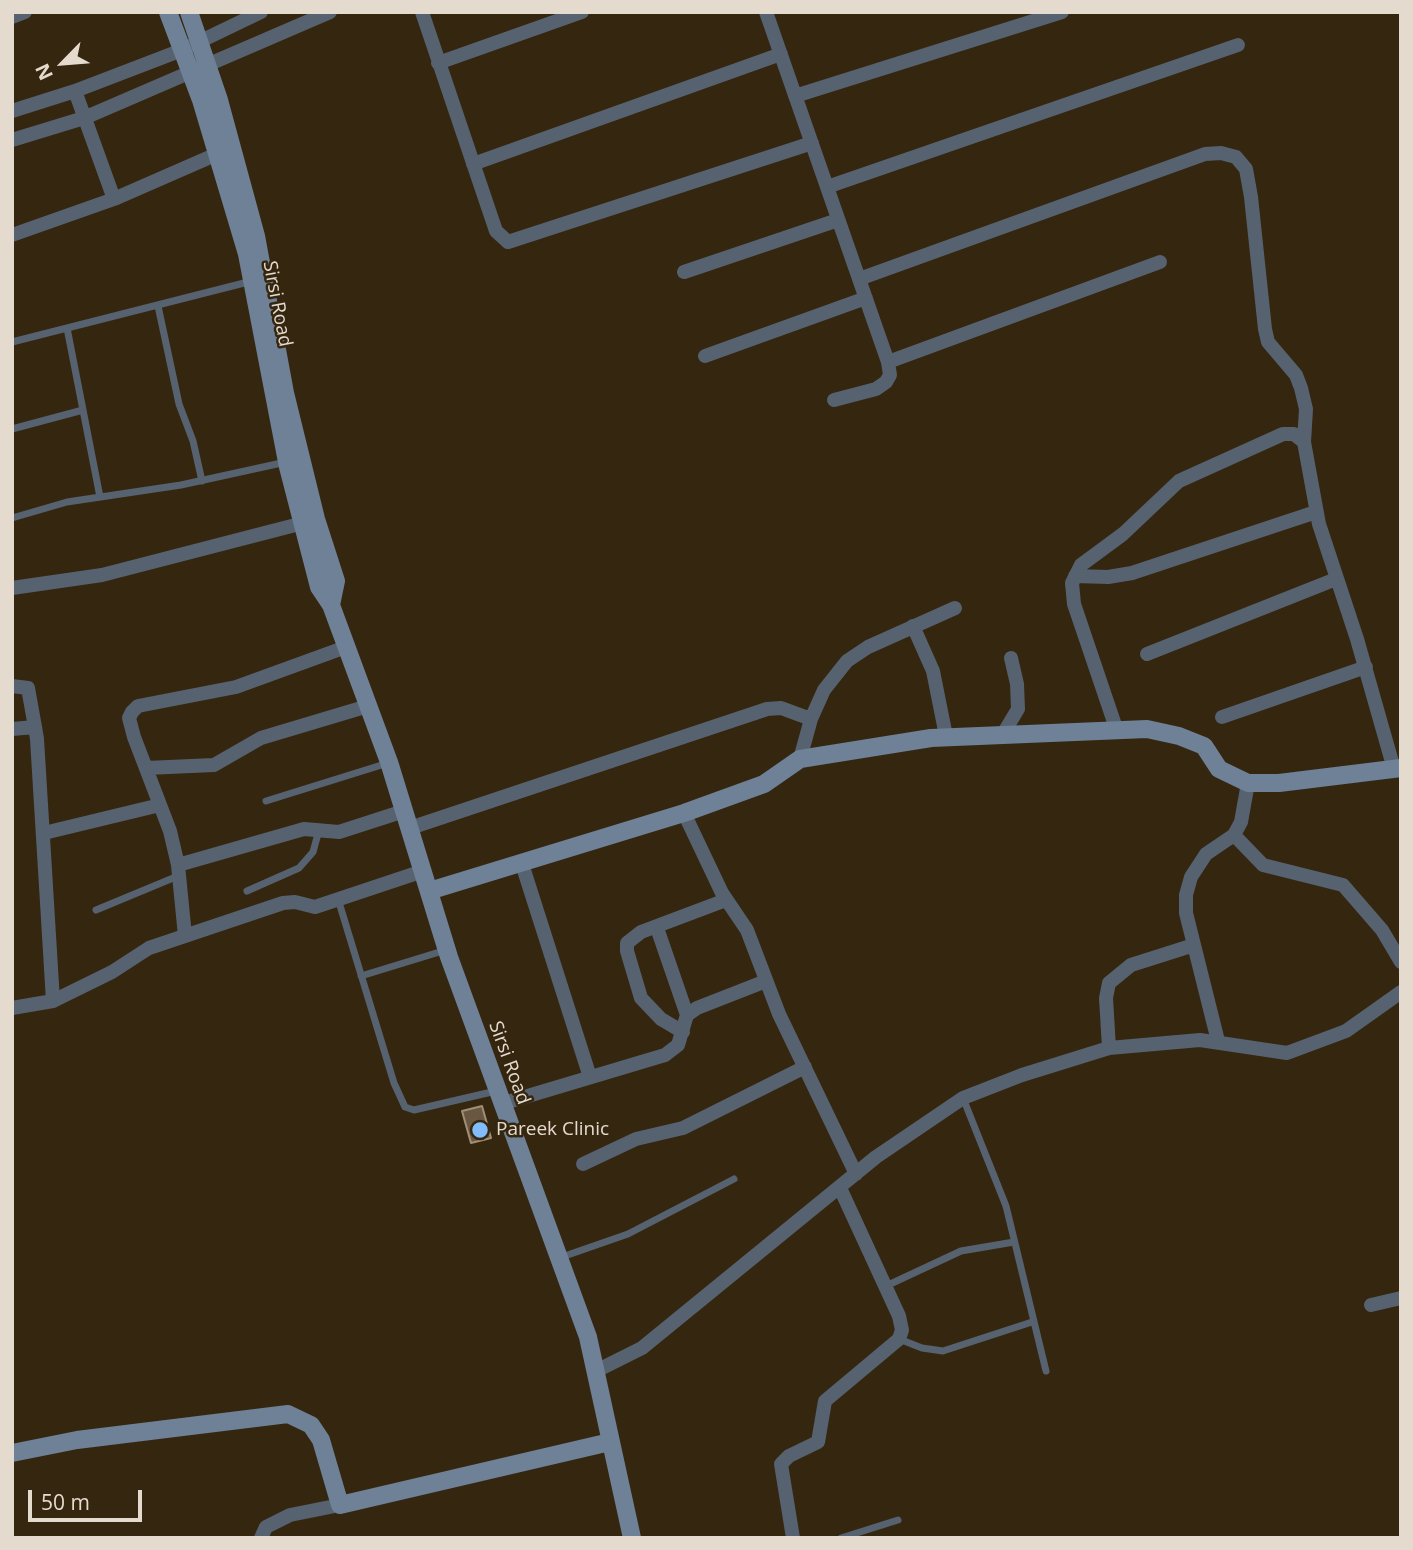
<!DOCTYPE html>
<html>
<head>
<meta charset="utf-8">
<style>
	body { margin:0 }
	#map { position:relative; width:1413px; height:1550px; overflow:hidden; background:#352610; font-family:"Open Sans",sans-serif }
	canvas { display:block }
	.frame { position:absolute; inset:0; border:14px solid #e5dace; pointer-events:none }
	.north { position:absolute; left:28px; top:28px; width:70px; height:70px; -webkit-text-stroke:5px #352610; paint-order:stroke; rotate:245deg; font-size:19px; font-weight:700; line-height:28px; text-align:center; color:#e5dace }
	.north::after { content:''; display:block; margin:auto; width:24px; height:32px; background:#e5dace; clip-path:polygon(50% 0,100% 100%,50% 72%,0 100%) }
	.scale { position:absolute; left:28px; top:1490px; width:114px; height:32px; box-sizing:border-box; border:4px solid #e5dace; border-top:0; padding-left:9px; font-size:21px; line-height:24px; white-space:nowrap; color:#e5dace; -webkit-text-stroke:5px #352610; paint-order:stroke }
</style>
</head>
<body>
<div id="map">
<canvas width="1413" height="1550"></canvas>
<div class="frame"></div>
<div class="north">N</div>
<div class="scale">50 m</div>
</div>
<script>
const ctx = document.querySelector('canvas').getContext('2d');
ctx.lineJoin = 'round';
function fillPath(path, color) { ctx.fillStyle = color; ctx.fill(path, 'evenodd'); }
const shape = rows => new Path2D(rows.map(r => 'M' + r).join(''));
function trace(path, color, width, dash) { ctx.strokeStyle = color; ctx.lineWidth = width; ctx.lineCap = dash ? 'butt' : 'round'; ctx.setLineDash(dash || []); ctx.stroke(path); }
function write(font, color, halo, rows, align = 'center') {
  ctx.font = font + ' "Open Sans",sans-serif'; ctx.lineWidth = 5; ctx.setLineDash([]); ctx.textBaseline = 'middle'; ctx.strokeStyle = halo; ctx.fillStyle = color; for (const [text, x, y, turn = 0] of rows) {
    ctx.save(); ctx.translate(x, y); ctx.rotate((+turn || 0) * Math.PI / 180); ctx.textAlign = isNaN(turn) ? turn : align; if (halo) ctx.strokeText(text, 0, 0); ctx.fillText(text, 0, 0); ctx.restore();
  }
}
const building = shape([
	[482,1106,491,1138,471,1143,462,1111,482,1106]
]);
fillPath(building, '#695741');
trace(building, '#a18e76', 2);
trace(shape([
	[158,306,179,404,193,441,202,481],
	[67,328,100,497],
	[12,342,252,281],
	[12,429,83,410],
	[12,518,67,502,181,485,286,462],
	[266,801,388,763],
	[247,891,299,868,313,852,319,830],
	[338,899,394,1083,405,1107,414,1110,496,1091],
	[96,910,178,876],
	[361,976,446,950],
	[963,1098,1006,1206,1046,1371],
	[559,1258,628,1234,734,1179],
	[886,1286,961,1251,1014,1242],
	[899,1339,922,1348,943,1351,1032,1322],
	[841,1538,898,1520]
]), '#56626f', 7);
trace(shape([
	[422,12,496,231,508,242,812,143],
	[766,12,888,362,890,375,886,382,876,389,834,400],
	[12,17,25,12],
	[438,63,582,12],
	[75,91,114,199],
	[795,96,1062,12],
	[12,111,75,91,182,50,261,12],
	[12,140,84,118,330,12],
	[473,164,781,54],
	[827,187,1238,45],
	[12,235,114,199,217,154],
	[684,272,838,220],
	[859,279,1205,154,1221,153,1236,157,1246,169,1251,197,1265,329,1268,342,1296,375,1301,388,1306,409,1304,442],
	[705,356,866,298],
	[888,362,1160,262],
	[1075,576,1108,577,1132,573,1316,512],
	[12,588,102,575,311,521],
	[913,626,933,671,946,736],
	[1147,654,1336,579],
	[12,686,28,688,35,727],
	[1222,717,1366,667],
	[12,729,35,727,37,739,53,1001],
	[1117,731,1074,604,1072,583,1081,565,1123,534,1179,481,1283,434,1294,434,1304,442,1319,524,1357,639,1394,769],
	[1003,734,1018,709,1017,684,1011,658],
	[800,759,811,719,824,690,847,661,868,647,955,608],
	[146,768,214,765,261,738,368,706],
	[684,813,722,893,747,930,779,1014,856,1174],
	[410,828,767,709,781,708,811,719],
	[44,833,160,805],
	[1234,835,1263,865,1343,885,1382,930,1401,962],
	[522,864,590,1077],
	[178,865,304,829,339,832,404,811],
	[657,928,687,1015],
	[185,936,178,865,170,831,134,737,129,718,132,712,138,706,236,687,346,647],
	[12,1008,53,1001,112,972,149,948,283,903,295,902,315,907,423,871],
	[683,1032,661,1019,641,998,627,951,627,943,641,932,726,900],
	[1218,1041,1186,913,1186,895,1191,877,1206,854,1234,835,1241,822,1248,783],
	[1109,1048,1106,998,1109,983,1131,965,1194,945],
	[501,1104,665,1055,678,1045,687,1015,697,1008,766,981],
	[583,1164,636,1139,683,1128,805,1067],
	[1371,1305,1401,1298],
	[594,1372,642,1348,876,1157,963,1098,1022,1075,1109,1048,1200,1040,1287,1053,1346,1031,1401,992],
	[261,1538,266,1527,290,1515,340,1505],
	[793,1538,781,1464,789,1456,818,1442,825,1401,899,1339,902,1330,899,1316,840,1188]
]), '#56626f', 14);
trace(shape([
	[168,12,201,100,247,254,288,467,319,587,331,605,389,762,449,957,588,1337,632,1538],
	[189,12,219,100,256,236,285,393,316,519,336,581,331,605],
	[429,891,684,813,764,784,800,759,931,738,1147,729,1179,736,1204,746,1219,769,1248,783,1279,783,1401,768],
	[12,1453,77,1440,288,1414,311,1425,321,1440,340,1505,610,1442]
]), '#6e8197', 18);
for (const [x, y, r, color] of [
	[480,1130,9,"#82bcfa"]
]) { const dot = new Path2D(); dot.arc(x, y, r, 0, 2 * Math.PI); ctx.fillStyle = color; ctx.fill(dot); trace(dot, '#352610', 2.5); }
write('19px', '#e5dace', '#352610', [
	["Sirsi Road",277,304,79],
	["Sirsi Road",509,1063,70]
]);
write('19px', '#e5dace', '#352610', [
	["Pareek Clinic",496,1130]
], 'left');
</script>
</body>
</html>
